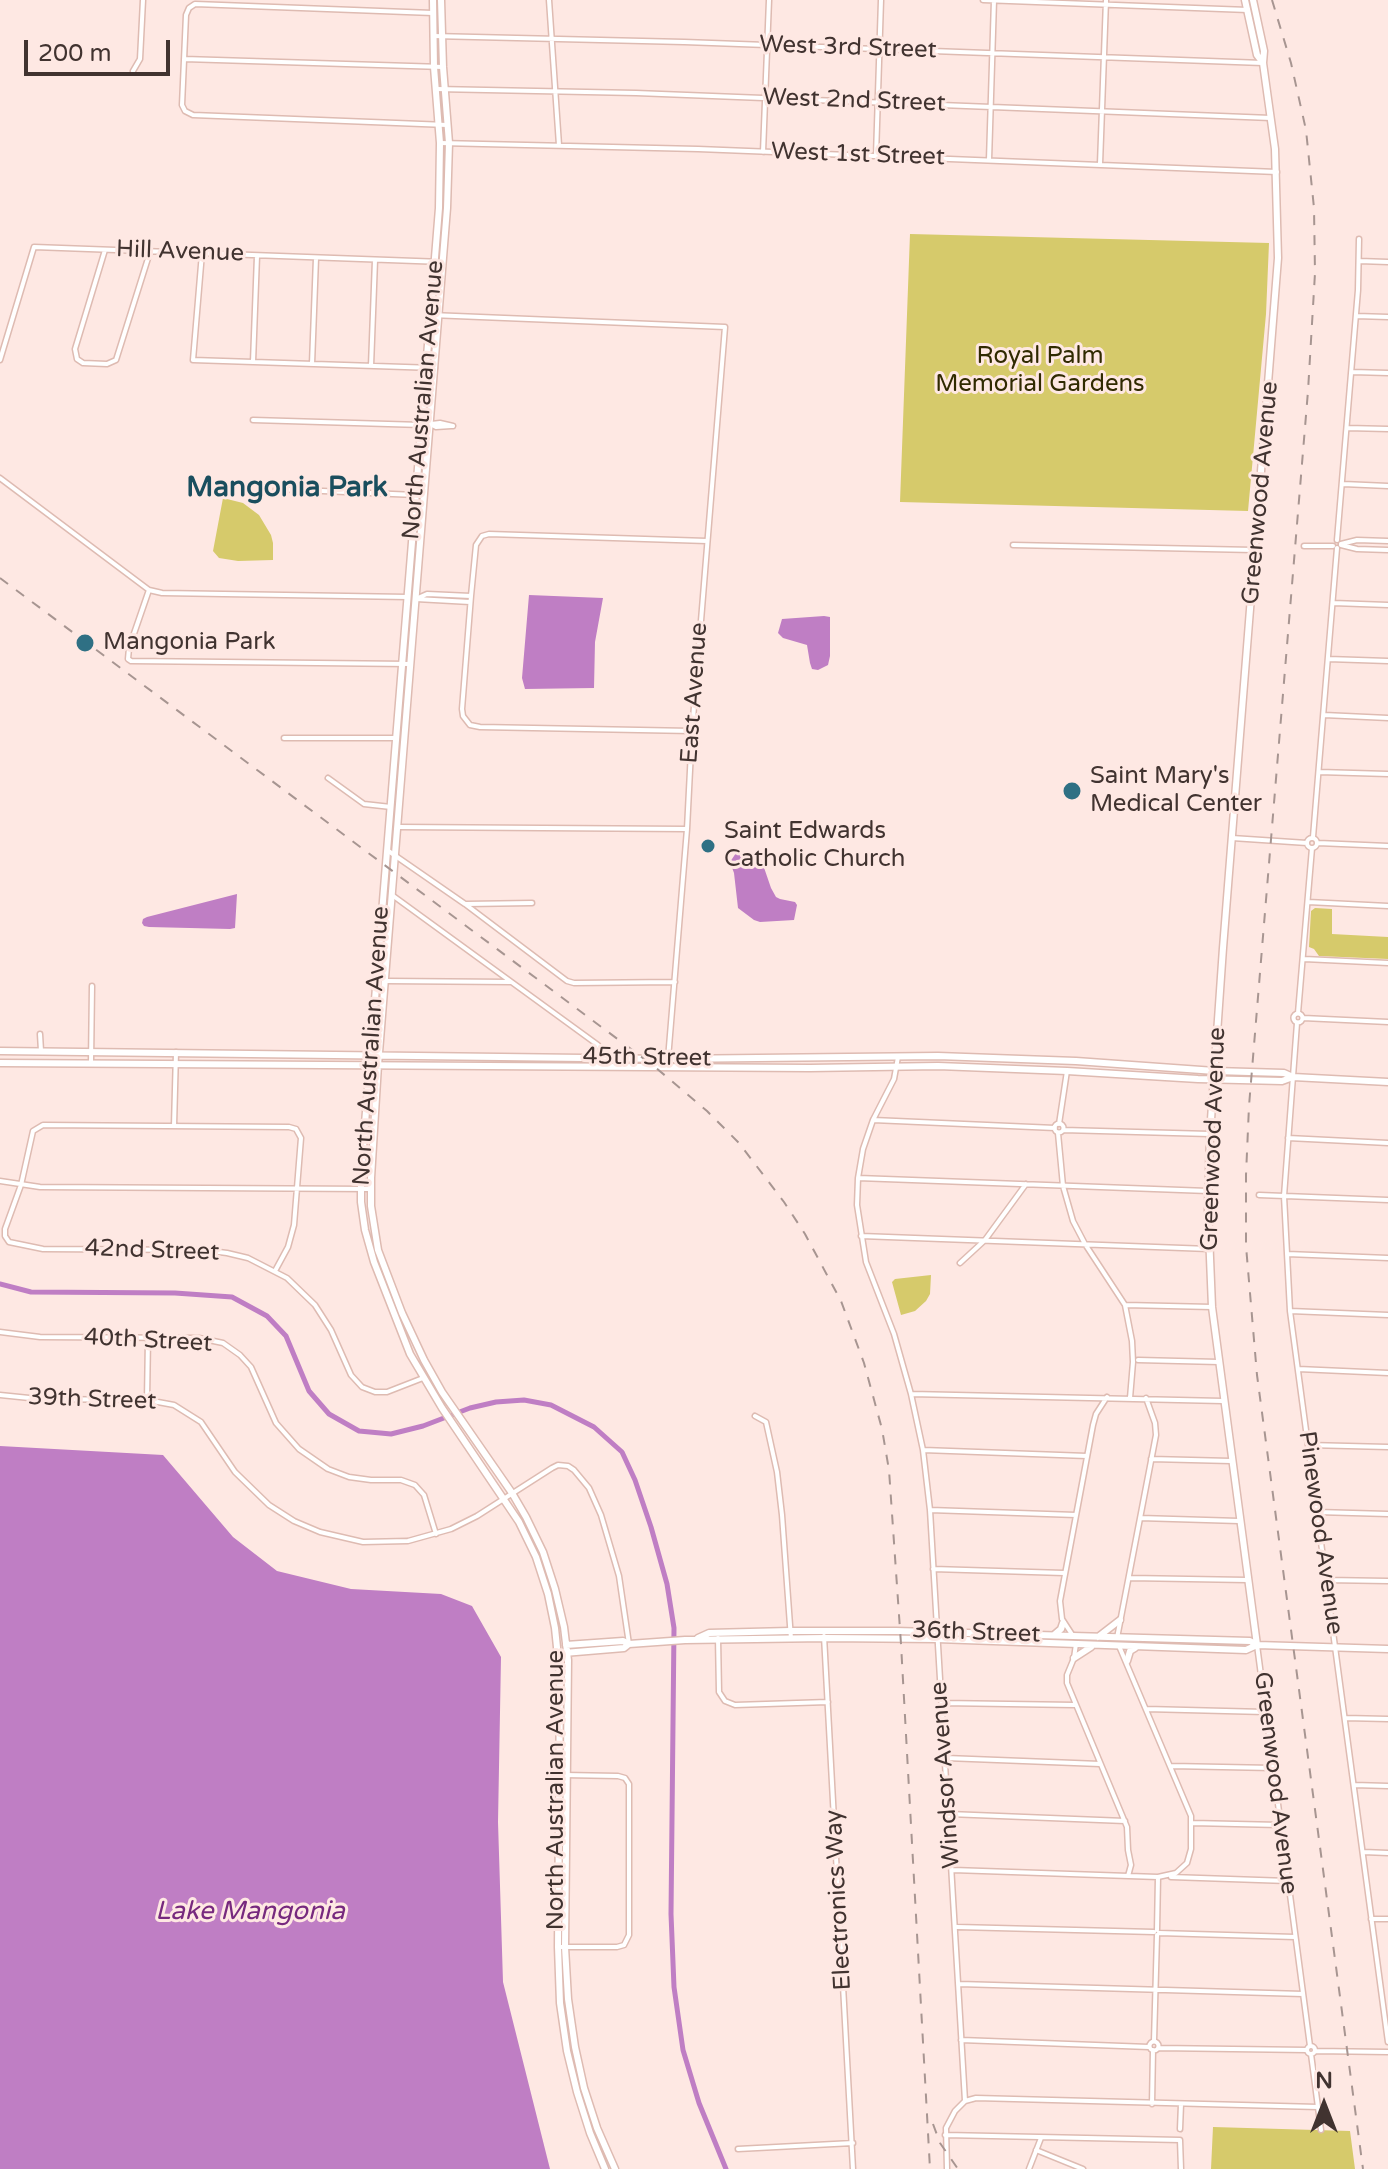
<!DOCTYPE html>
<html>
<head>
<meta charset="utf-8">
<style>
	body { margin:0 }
	#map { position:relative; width:1388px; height:2169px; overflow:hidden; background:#fee8e3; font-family:"Varela Round",sans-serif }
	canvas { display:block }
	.north { position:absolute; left:1284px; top:2065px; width:80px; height:80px; -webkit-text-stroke:6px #fee8e3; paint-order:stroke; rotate:0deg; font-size:22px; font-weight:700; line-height:32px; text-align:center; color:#413330 }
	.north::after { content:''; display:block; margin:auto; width:28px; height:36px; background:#413330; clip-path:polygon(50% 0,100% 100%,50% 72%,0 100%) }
	.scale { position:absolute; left:24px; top:40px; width:146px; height:36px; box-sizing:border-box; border:4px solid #413330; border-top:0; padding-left:10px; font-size:24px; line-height:28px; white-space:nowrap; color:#413330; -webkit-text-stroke:6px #fee8e3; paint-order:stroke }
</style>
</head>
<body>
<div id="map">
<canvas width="1388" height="2169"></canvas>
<div class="north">N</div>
<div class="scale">200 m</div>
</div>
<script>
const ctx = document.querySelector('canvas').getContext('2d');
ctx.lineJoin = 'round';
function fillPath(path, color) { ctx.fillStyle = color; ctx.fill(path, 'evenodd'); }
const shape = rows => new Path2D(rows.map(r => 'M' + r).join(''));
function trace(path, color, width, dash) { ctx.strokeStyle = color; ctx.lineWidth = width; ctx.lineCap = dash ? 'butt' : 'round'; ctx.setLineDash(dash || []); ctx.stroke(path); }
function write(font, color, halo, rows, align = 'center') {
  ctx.font = font + ' "Varela Round",sans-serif'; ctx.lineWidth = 6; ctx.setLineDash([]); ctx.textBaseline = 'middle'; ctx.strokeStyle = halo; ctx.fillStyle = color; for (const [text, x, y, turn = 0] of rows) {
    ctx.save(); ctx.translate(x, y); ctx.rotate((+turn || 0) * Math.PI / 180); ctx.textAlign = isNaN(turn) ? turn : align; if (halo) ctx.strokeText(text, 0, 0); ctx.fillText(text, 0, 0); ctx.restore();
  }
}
fillPath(shape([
	[910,234,1269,243,1266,314,1248,511,900,502],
	[223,498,243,503,259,515,271,535,273,543,273,560,238,561,219,558,213,551],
	[1315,908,1332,909,1332,934,1388,937,1388,959,1319,956,1314,949,1309,947,1311,911],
	[931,1275,930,1294,926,1301,915,1311,901,1315,892,1282,895,1279],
	[1213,2127,1350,2131,1355,2169,1211,2169]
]), '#d6ca6b');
fillPath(shape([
	[529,595,603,598,595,642,594,688,525,689,522,678],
	[824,616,830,617,830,656,828,665,818,670,812,669,810,663,807,645,783,638,778,633,782,619],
	[743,852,759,853,771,888,776,897,780,899,795,902,797,905,794,920,760,922,754,920,738,908,734,873,730,862,736,853],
	[237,894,235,928,230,929,149,927,144,926,142,923,143,919,147,917],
	[0,1446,163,1455,233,1537,277,1571,351,1589,441,1594,472,1606,501,1657,498,1822,503,1982,550,2169,0,2169]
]), '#bf7ec4');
trace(shape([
	[0,1284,31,1292,175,1293,232,1297,267,1316,286,1336,309,1391,329,1414,359,1431,391,1434,423,1426,470,1408,496,1402,524,1400,551,1405,594,1427,622,1452,635,1480,651,1527,667,1584,674,1628,671,1914,674,1987,683,2050,699,2103,726,2169]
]), '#bf7ec4', 5);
const street = shape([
	[549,0,559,145],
	[983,0,1248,10],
	[433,13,195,4,189,8,186,15,182,105,185,111,193,115,447,125],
	[433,36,684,42,1263,63],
	[184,59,443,67],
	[133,71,140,59,143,0],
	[436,89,636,93,1271,118],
	[440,143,698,149,1277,172],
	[763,152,769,0],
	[876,156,881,0],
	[989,160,994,0],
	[1100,164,1106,0],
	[105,250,75,349,77,359,83,363,107,364,116,360,150,252],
	[202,253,193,360,435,368],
	[1359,261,1388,262],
	[431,315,725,327,692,731,687,829,668,1059],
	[1356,316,1388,317],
	[0,360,34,247,443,262],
	[253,362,257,256],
	[312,364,316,258],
	[371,366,375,260],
	[1352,372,1388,373],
	[253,420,422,425,440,423,453,426],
	[432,425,436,427,451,426],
	[1347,428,1388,429],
	[0,478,149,590,162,593,408,597],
	[1343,484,1388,486],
	[276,489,416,495],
	[1337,540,1358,290,1359,239],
	[1341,544,1357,540,1388,541],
	[1013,545,1254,550],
	[1341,545,1357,549,1388,550],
	[1304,546,1333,546],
	[149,590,129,648,128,659,131,661,410,664],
	[418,598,427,594,471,596],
	[416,599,470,602],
	[1333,603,1388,605],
	[1328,659,1388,661],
	[1324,715,1388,718],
	[692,731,480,727,470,725,463,716,462,709,471,596,476,545,482,536,489,534,707,541],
	[284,738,396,738],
	[1319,772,1388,774],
	[328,778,364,804,391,807],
	[398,827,687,829],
	[1313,837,1337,548],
	'1307 843a5 5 0 1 1 10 0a5 5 0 1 1-10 0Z',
	[1232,838,1307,843],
	[1318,843,1388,846],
	[387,850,465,904,567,981,574,983,675,982],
	[392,895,598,1045,606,1058],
	[1308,902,1388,906],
	[466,904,532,903],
	[1304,959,1388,963],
	[385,981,511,982],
	[1298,1013,1312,848],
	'1293.5 1018a4.5 4.5 0 1 1 9 0a4.5 4.5 0 1 1-9 0Z',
	[1303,1018,1388,1022],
	[1297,1023,1284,1196,1290,1311,1388,2042],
	[40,1034,41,1051],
	[898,1057,894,1079,873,1120,863,1149,858,1178,857,1205,866,1262,894,1334,911,1394,923,1450,930,1510,965,2101,955,2111,946,2128,947,2169],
	[91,1063,92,986],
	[873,1120,1055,1128],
	'1054.5 1128a4.5 4.5 0 1 1 9 0a4.5 4.5 0 1 1-9 0Z',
	[1059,1124,1067,1071],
	[174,1126,176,1052],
	[1063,1130,1210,1134],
	[1058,1133,1063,1186,1073,1221,1085,1244,1125,1305,1132,1341,1133,1362,1130,1398],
	[1288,1138,1388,1143],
	[858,1178,1208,1191],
	[0,1181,40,1187,371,1189],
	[1259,1195,1388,1200],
	[861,1236,1209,1249],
	[1287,1254,1388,1258],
	[960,1263,985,1240,1026,1184],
	[275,1271,288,1247,294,1225,301,1138,296,1129,289,1127,43,1125,33,1131,21,1185,5,1229,5,1236,9,1242,43,1249,203,1250,227,1253,248,1258,287,1278,315,1305,331,1330,351,1375,362,1387,375,1392,387,1392,423,1378],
	[1125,1305,1212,1307],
	[1290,1311,1388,1315],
	[0,1332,40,1337,199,1338,223,1343,240,1355,251,1367,276,1423,299,1449,328,1469,349,1477,371,1480,401,1480,415,1485,424,1495,436,1534],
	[1138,1360,1219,1362],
	[1298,1369,1388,1373],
	[911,1394,1223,1401],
	[0,1395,39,1399,147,1400,174,1405,201,1422,235,1472,269,1505,294,1521,320,1532,363,1542,408,1541,451,1529,477,1516,552,1468,558,1465,568,1466,574,1470,589,1488,601,1515,619,1576,629,1644],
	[147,1400,148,1338],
	[755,1416,766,1422,777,1472,782,1515,791,1639],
	[1308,1445,1388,1447],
	[923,1450,1087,1456],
	[1151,1459,1231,1461],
	[930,1510,1076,1515],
	[1317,1512,1388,1514],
	[1140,1518,1239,1521],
	[933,1569,1064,1573],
	[1130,1578,1247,1580],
	[1326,1580,1388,1581],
	[824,1636,853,2169],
	[1073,1636,1062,1619,1060,1601,1093,1425,1096,1414,1107,1397],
	[718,1638,719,1692,725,1701,735,1705,828,1702],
	[1117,1638,1156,1435,1155,1423,1146,1398],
	[1076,1644,1074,1658,1067,1675,1067,1683,1127,1827,1128,1850,1131,1865,1128,1876],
	[1257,1645,1310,2046],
	[1119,1646,1191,1816,1191,1849,1187,1863,1176,1873,1158,1877],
	[942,1703,1075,1705],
	[1146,1709,1265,1712],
	[1345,1718,1388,1719],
	[946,1758,1100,1764],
	[1171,1766,1273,1768],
	[1354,1785,1388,1786],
	[949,1814,1125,1821],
	[1192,1823,1280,1825],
	[1363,1852,1388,1853],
	[953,1870,1158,1877],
	[1171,1877,1288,1881],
	[1371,1919,1388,1919],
	[957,1927,1154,1932],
	[1157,1930,1158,1877],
	[1159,1933,1295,1937],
	[558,1947,617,1947,624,1945,629,1935,629,1784,625,1778,618,1776,564,1775],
	[959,1984,1303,1994],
	[961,2040,1149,2047],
	[1154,2041,1157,1935],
	'1149.5 2046a4.5 4.5 0 1 1 9 0a4.5 4.5 0 1 1-9 0Z',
	'1307 2050a4 4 0 1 1 8 0a4 4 0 1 1-8 0Z',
	[1158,2048,1307,2050],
	[1315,2051,1388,2052],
	[1311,2054,1321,2130],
	[965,2101,976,2098,1318,2107],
	[1152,2104,1153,2050],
	[1180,2129,1181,2104],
	[945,2135,1180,2140,1181,2169],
	[738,2149,853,2143],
	[1036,2150,1083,2169],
	[1029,2169,1041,2138]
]);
const secondary = shape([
	[433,0,434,67,440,143,439,208,361,1173,361,1202,365,1230,374,1262,410,1354,442,1408,519,1522,536,1557,548,1594,555,1628,560,1676,558,1947,560,2003,567,2051,577,2092,590,2133,605,2169],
	[441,0,443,67,449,143,447,208,378,1065,371,1178,371,1206,378,1250,402,1313,424,1360,442,1392,512,1493,526,1517,543,1552,555,1589,564,1627,568,1660,565,1947,568,1999,575,2047,584,2088,597,2128,615,2169],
	[1245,0,1257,55,1263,63],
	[1253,0,1264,51,1263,63,1275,149,1278,258,1223,948,1210,1134,1208,1209,1212,1307,1257,1645],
	[0,1051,668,1059,938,1056,1076,1061,1215,1071,1284,1073,1293,1077],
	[0,1063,810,1068,938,1066,1067,1071,1198,1079,1282,1081,1293,1077,1388,1082],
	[1054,1635,1061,1629,1063,1623],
	[1098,1637,1120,1620],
	[698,1638,709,1633,790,1631,896,1631,1250,1641,1257,1645,1388,1649],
	[566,1645,623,1641,629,1644],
	[564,1653,624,1648,629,1644,685,1640,825,1638,937,1639,1246,1650,1257,1645],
	[1074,1658,1091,1647],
	[1127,1661,1130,1651,1135,1648]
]);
trace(street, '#debbb2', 7);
trace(secondary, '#debbb2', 9);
trace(street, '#fff', 4);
trace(secondary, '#fff', 6);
trace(shape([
	[1272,0,1291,63,1306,130,1314,208,1315,273,1308,391,1249,1106,1246,1175,1246,1246,1257,1375,1363,2169],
	[0,578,655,1067,707,1111,739,1143,784,1202,805,1234,841,1301,864,1363,882,1429,889,1470,901,1644,930,2169],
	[933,2124,940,2143,958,2169]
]), '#a79591', 2, [10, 10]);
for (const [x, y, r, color] of [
	[85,643,10,"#2f7084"],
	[1072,791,10,"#2f7084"],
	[708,846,8,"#2f7084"]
]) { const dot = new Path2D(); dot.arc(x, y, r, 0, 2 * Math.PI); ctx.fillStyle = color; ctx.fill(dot); trace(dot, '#fee8e3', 3); }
write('24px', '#413330', '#fee8e3', [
	["West 3rd Street",848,48,2],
	["West 2nd Street",854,101,2],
	["West 1st Street",858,155,2],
	["Hill Avenue",180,252,2],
	["North Australian Avenue",424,400,-85],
	["Greenwood Avenue",1261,493,-85],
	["East Avenue",695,693,-86],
	["North Australian Avenue",372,1046,-86],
	["45th Street",647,1058,1],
	["Greenwood Avenue",1214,1139,-88],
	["42nd Street",152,1251,2],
	["40th Street",148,1341,3],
	["39th Street",92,1400,2],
	["Pinewood Avenue",1320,1533,82],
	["36th Street",976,1633,2],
	["Windsor Avenue",946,1775,-94],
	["Greenwood Avenue",1275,1783,83],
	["North Australian Avenue",557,1790,-90],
	["Electronics Way",839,1900,-93]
]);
write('24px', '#302a00', '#fee8e3', [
	["Royal Palm",1040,357],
	["Memorial Gardens",1040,385]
]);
write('24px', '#413330', '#fee8e3', [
	["Mangonia Park",103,643],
	["Saint Mary's",1090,777],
	["Medical Center",1090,805],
	["Saint Edwards",724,832],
	["Catholic Church",724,860]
], 'left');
write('italic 26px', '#77297e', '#fee8e3', [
	["Lake Mangonia",250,1912]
]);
write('bold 28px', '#1a4e5e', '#fee8e3', [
	["Mangonia Park",287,489]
]);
</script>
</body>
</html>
